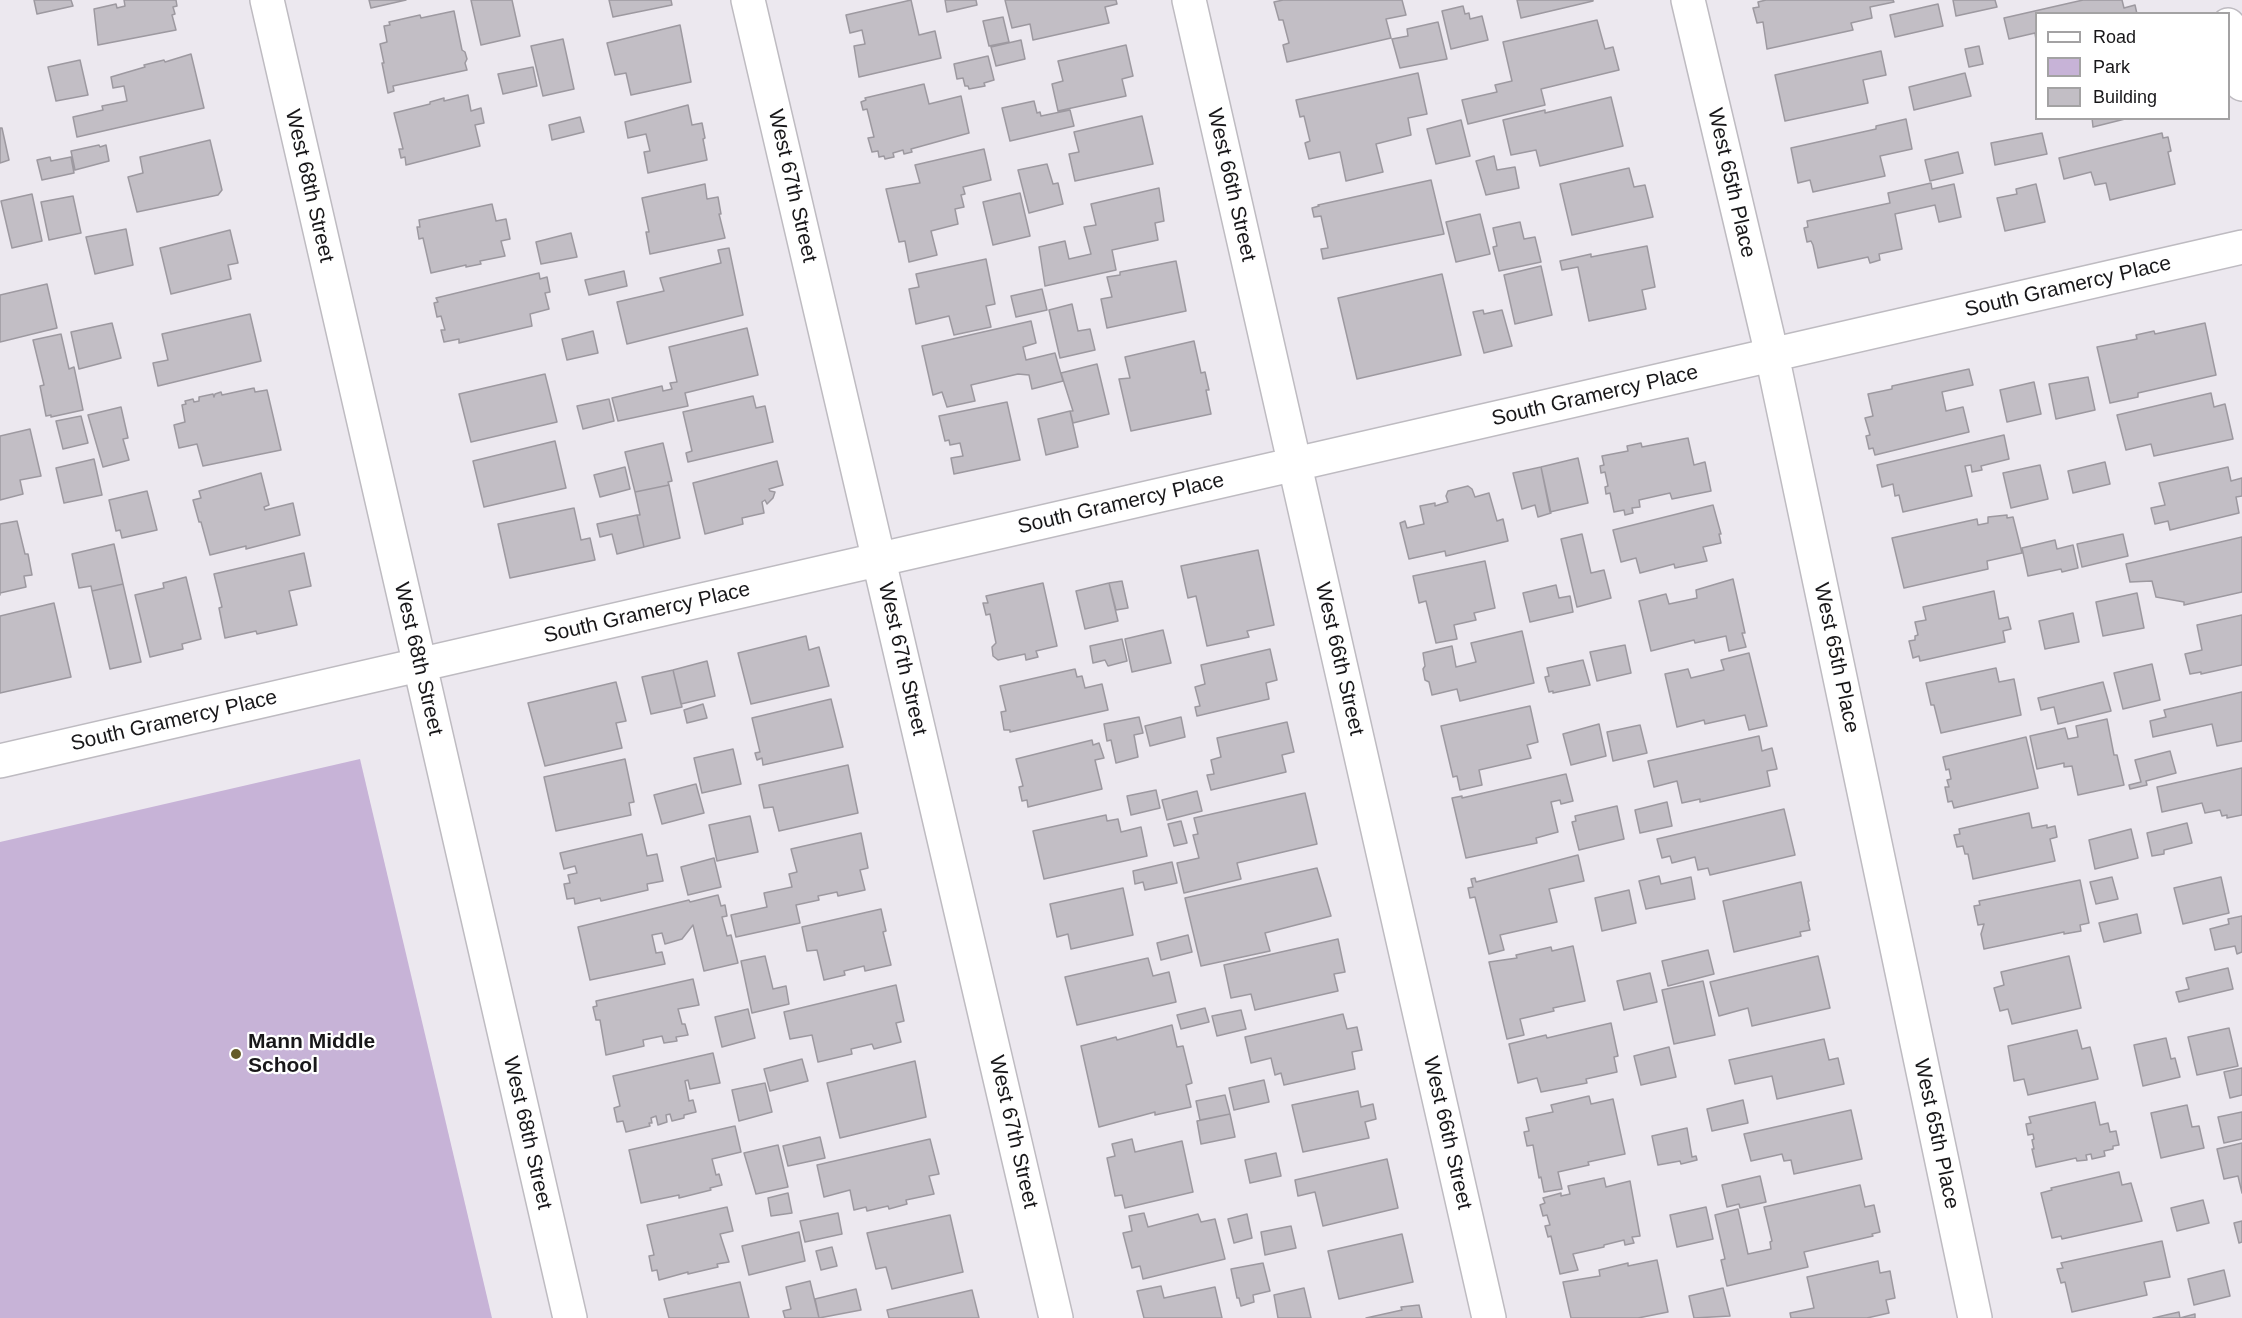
<!DOCTYPE html>
<html>
<head>
<meta charset="utf-8">
<style>
	body { margin:0 }
	#map { position:relative; width:2242px; height:1318px; overflow:hidden; background:#ece8ef; font-family:Helvetica,sans-serif }
	canvas { display:block }
	.legend { position:absolute; left:2035px; top:12px; width:195px; height:108px; box-sizing:border-box; background:#fff; border:2px solid #a3a2a3; margin:0; padding:8px 10px; list-style:none; font-size:18px; color:#181719 }
	.legend li { display:flex; align-items:center; gap:12px; height:30px }
	.legend b { width:30px; border:2px solid #a3a2a3 }
</style>
</head>
<body>
<div id="map">
<canvas width="2242" height="1318"></canvas>
<ul class="legend">
<li><b style="height:8px;background:#fff"></b>Road</li>
<li><b style="height:16px;background:#c7b3d7"></b>Park</li>
<li><b style="height:16px;background:#c2bec5"></b>Building</li>
</ul>
</div>
<script>
const ctx = document.querySelector('canvas').getContext('2d');
ctx.lineJoin = 'round';
function fillPath(path, color) { ctx.fillStyle = color; ctx.fill(path, 'evenodd'); }
const shape = rows => new Path2D(rows.map(r => 'M' + r).join(''));
function trace(path, color, width, dash) { ctx.strokeStyle = color; ctx.lineWidth = width; ctx.lineCap = dash ? 'butt' : 'round'; ctx.setLineDash(dash || []); ctx.stroke(path); }
function write(font, color, halo, rows, align = 'center') {
  ctx.font = font + ' Helvetica,sans-serif'; ctx.lineWidth = 4.5; ctx.setLineDash([]); ctx.textBaseline = 'middle'; ctx.strokeStyle = halo; ctx.fillStyle = color; for (const [text, x, y, turn = 0] of rows) {
    ctx.save(); ctx.translate(x, y); ctx.rotate((+turn || 0) * Math.PI / 180); ctx.textAlign = isNaN(turn) ? turn : align; if (halo) ctx.strokeText(text, 0, 0); ctx.fillText(text, 0, 0); ctx.restore();
  }
}
fillPath(shape([
	[360,759,492,1318,0,1318,0,842]
]), '#c7b3d7');
const building = shape([
	[34,0,71,0,73,6,37,14,34,0],
	[124,0,176,0,177,6,173,7,175,14,172,15,176,30,98,45,94,9,116,4,117,8,125,6,124,0],
	[369,0,406,0,371,8,369,0],
	[471,0,512,0,520,36,481,45,471,0],
	[609,0,671,0,672,5,613,17,609,0],
	[911,0,919,35,935,31,941,58,859,77,854,46,865,44,862,30,850,33,846,15,911,0],
	[945,0,976,0,977,5,947,12,945,0],
	[1005,0,1116,0,1117,4,1105,7,1109,23,1033,40,1030,24,1012,28,1005,0],
	[1283,0,1402,0,1406,15,1386,19,1391,38,1287,62,1283,45,1289,43,1283,20,1279,20,1274,2,1283,0],
	[1517,0,1593,0,1593,1,1521,18,1517,0],
	[1766,0,1893,0,1894,2,1870,7,1872,18,1851,23,1853,30,1767,49,1763,22,1757,23,1753,8,1759,7,1758,2,1766,0],
	[1953,0,1995,0,1997,7,1956,16,1953,0],
	[2083,0,2122,0,2124,8,2135,5,2137,14,2036,14,2036,40,2035,33,2009,39,2004,18,2083,0],
	[1938,4,1943,26,1895,37,1890,15,1938,4],
	[1463,6,1465,14,1469,13,1470,19,1482,16,1488,40,1451,49,1442,11,1463,6],
	[454,11,462,50,465,52,467,59,465,63,467,70,393,86,394,91,388,93,382,63,384,63,380,44,387,42,384,26,390,25,389,22,420,15,421,18,454,11],
	[1003,17,1009,42,989,46,983,21,1003,17],
	[1597,20,1605,49,1613,47,1619,70,1541,89,1545,105,1468,124,1462,100,1497,92,1495,85,1512,81,1503,42,1597,20],
	[1438,22,1447,59,1400,68,1392,39,1408,36,1407,29,1438,22],
	[680,25,691,82,631,95,626,73,615,75,607,43,680,25],
	[563,39,574,89,543,96,531,46,563,39],
	[1021,40,1025,59,996,66,991,47,1021,40],
	[1126,45,1133,76,1122,79,1126,96,1058,111,1052,84,1063,81,1058,61,1126,45],
	[1979,46,1983,64,1969,67,1965,49,1979,46],
	[1881,51,1886,75,1863,80,1868,103,1785,121,1775,75,1881,51],
	[191,54,204,108,77,137,73,117,103,110,102,106,127,101,124,86,113,88,111,77,145,67,144,65,164,60,165,62,191,54],
	[988,56,994,80,984,83,985,86,969,89,968,86,965,86,963,78,957,79,954,64,988,56],
	[80,60,88,95,56,101,48,67,80,60],
	[533,67,537,86,503,94,498,74,533,67],
	[1418,73,1427,114,1408,118,1411,135,1376,144,1383,172,1346,181,1340,152,1309,159,1305,143,1310,141,1304,116,1300,117,1296,100,1418,73],
	[1965,73,1971,96,1914,110,1909,87,1965,73],
	[924,84,929,104,961,96,969,133,911,149,912,152,904,154,903,150,893,153,894,157,885,159,884,156,879,157,878,151,872,152,868,138,874,137,867,109,863,110,861,102,866,100,865,98,924,84],
	[468,95,471,111,481,108,484,123,475,125,480,146,406,165,405,157,401,158,399,149,403,149,394,113,430,104,430,102,444,98,444,101,468,95],
	[1611,97,1623,146,1540,166,1536,150,1511,155,1503,120,1545,110,1545,113,1611,97],
	[1034,101,1037,113,1040,112,1041,116,1070,110,1074,126,1010,141,1002,108,1034,101],
	[688,105,692,125,702,123,705,138,703,139,707,160,648,173,644,152,650,151,646,134,628,138,625,122,688,105],
	[1142,116,1153,164,1075,181,1069,154,1079,152,1074,132,1142,116],
	[580,117,584,132,552,140,549,125,580,117],
	[2092,118,2129,118,2093,127,2092,118],
	[1906,119,1912,149,1880,156,1885,176,1813,192,1810,180,1798,183,1791,148,1876,129,1876,126,1906,119],
	[1461,120,1470,156,1436,164,1427,129,1461,120],
	[0,128,2,128,9,160,0,163,0,128],
	[2042,133,2047,154,1995,165,1991,143,2042,133],
	[2162,133,2163,138,2168,137,2171,151,2168,152,2175,184,2110,200,2106,183,2095,185,2091,172,2064,179,2059,158,2162,133],
	[210,140,222,190,218,195,137,212,128,177,143,173,140,157,210,140],
	[99,145,100,147,106,145,109,161,75,170,71,151,99,145],
	[984,149,991,180,963,187,965,194,961,195,964,207,955,209,958,224,931,231,937,255,909,262,905,241,899,242,886,189,920,183,915,165,984,149],
	[1958,152,1963,173,1930,181,1925,160,1958,152],
	[1494,156,1497,170,1515,167,1519,188,1486,195,1476,161,1494,156],
	[50,157,51,161,71,157,74,173,42,180,37,160,50,157],
	[1047,164,1053,184,1058,183,1063,204,1029,213,1018,170,1047,164],
	[1629,168,1634,187,1645,185,1653,217,1572,235,1560,184,1629,168],
	[1431,180,1444,234,1323,259,1321,249,1328,248,1321,216,1314,217,1312,208,1319,206,1318,205,1431,180],
	[1931,183,1932,189,1954,184,1961,217,1939,222,1935,205,1895,214,1902,249,1879,254,1880,260,1870,263,1868,257,1818,268,1813,245,1811,241,1807,242,1804,228,1808,227,1807,221,1890,203,1888,193,1931,183],
	[705,184,707,199,718,197,721,214,719,214,725,238,650,254,646,232,649,232,642,198,705,184],
	[2036,184,2045,222,2005,231,1997,198,2017,194,2016,189,2036,184],
	[1159,188,1164,221,1155,223,1158,240,1112,250,1116,270,1045,286,1039,247,1065,241,1069,259,1091,254,1084,227,1096,225,1091,204,1159,188],
	[1020,193,1030,236,993,245,983,202,1020,193],
	[32,194,42,241,12,248,1,201,32,194],
	[73,196,81,233,49,240,41,202,73,196],
	[492,204,496,221,506,219,510,239,501,241,505,256,480,261,481,264,466,267,466,265,431,273,423,238,419,239,417,227,420,227,419,220,492,204],
	[1480,214,1490,254,1456,262,1446,222,1480,214],
	[1520,222,1524,239,1535,237,1541,262,1499,271,1493,247,1497,246,1493,228,1520,222],
	[126,229,133,265,95,274,86,237,126,229],
	[230,230,238,263,228,265,231,279,171,294,160,248,230,230],
	[571,233,577,257,541,264,536,242,571,233],
	[1647,246,1655,287,1642,290,1646,309,1589,321,1578,267,1562,270,1560,261,1591,254,1591,257,1647,246],
	[729,248,743,315,627,344,617,302,664,291,660,278,721,263,718,250,729,248],
	[986,259,995,304,986,306,991,327,954,335,949,316,916,324,909,289,919,287,916,274,986,259],
	[1176,261,1186,311,1107,328,1101,299,1112,297,1107,277,1120,275,1120,272,1176,261],
	[1541,266,1552,315,1515,324,1504,275,1541,266],
	[624,271,627,286,589,295,585,280,624,271],
	[539,273,540,279,547,277,550,292,545,293,549,309,530,314,532,326,459,343,459,339,444,342,441,330,445,330,441,316,437,317,434,303,438,302,436,298,539,273],
	[1442,274,1461,355,1357,379,1338,298,1442,274],
	[47,284,57,328,0,342,0,295,47,284],
	[1042,289,1047,310,1016,317,1011,296,1042,289],
	[1072,304,1078,331,1090,329,1095,350,1060,358,1049,310,1072,304],
	[1483,310,1484,314,1502,310,1512,346,1484,353,1473,312,1483,310],
	[250,314,261,361,158,386,153,363,168,360,162,334,250,314],
	[1031,321,1036,343,1023,347,1026,360,1055,353,1063,381,1032,389,1029,375,1018,374,971,385,975,401,947,407,942,392,933,395,922,346,1031,321],
	[112,323,121,358,79,369,71,332,112,323],
	[2205,323,2216,375,2138,393,2138,397,2110,403,2097,347,2137,339,2136,335,2154,331,2155,334,2205,323],
	[747,328,758,375,685,393,688,406,618,421,612,398,662,386,663,391,672,389,670,383,677,382,669,347,747,328],
	[593,331,598,353,567,360,562,339,593,331],
	[61,334,69,369,74,367,83,410,51,417,51,415,46,416,40,386,44,385,33,340,61,334],
	[1194,341,1201,373,1205,372,1209,390,1206,390,1211,414,1131,431,1119,379,1130,378,1125,357,1194,341],
	[1097,364,1109,414,1073,423,1070,411,1073,411,1061,373,1097,364],
	[1969,369,1973,385,1942,392,1946,411,1963,407,1969,432,1875,455,1873,448,1869,449,1866,436,1870,435,1865,418,1873,416,1868,394,1892,389,1892,386,1969,369],
	[545,374,557,422,471,442,459,394,545,374],
	[2088,377,2095,410,2056,419,2049,384,2088,377],
	[2034,382,2041,414,2007,422,2000,390,2034,382],
	[254,388,255,392,267,390,281,450,203,466,197,444,179,448,174,425,185,422,182,405,186,404,185,401,193,399,194,402,199,401,199,397,213,394,214,397,215,394,221,392,222,395,254,388],
	[2211,393,2214,407,2225,404,2233,439,2154,456,2151,444,2126,450,2117,415,2211,393],
	[753,396,756,408,765,406,773,442,688,462,686,453,692,451,683,412,753,396],
	[609,399,614,421,583,429,577,406,609,399],
	[1007,402,1020,460,954,474,951,458,963,456,960,443,950,445,949,440,945,441,939,416,1007,402],
	[121,407,128,438,123,439,129,460,103,467,88,415,121,407],
	[1070,411,1078,447,1046,455,1038,419,1070,411],
	[81,416,88,443,63,449,56,421,81,416],
	[30,429,41,476,20,480,23,494,0,500,0,436,30,429],
	[2004,435,2009,459,1981,466,1982,470,1972,472,1971,465,1965,466,1972,496,1903,512,1899,495,1895,496,1893,484,1882,487,1877,465,2004,435],
	[1688,438,1694,465,1705,462,1711,491,1672,499,1670,493,1639,500,1640,507,1632,508,1633,513,1625,515,1624,510,1614,512,1610,493,1606,494,1605,487,1608,486,1605,472,1601,473,1600,466,1604,465,1602,456,1628,451,1627,446,1641,443,1642,447,1688,438],
	[555,441,566,488,484,507,473,461,555,441],
	[663,443,672,481,668,482,669,485,635,492,625,452,663,443],
	[1578,458,1588,503,1550,512,1541,467,1578,458],
	[94,459,102,495,64,503,56,468,94,459],
	[777,461,783,485,769,489,770,491,775,492,773,498,767,504,765,500,762,502,764,513,742,518,743,524,705,534,693,483,777,461],
	[2105,462,2110,484,2073,493,2068,471,2105,462],
	[2040,465,2048,499,2011,508,2003,473,2040,465],
	[625,467,630,489,600,497,594,475,625,467],
	[1541,467,1551,513,1538,517,1535,505,1522,509,1513,473,1541,467],
	[2228,467,2231,481,2242,478,2242,496,2236,497,2239,513,2170,530,2168,521,2155,524,2151,508,2165,505,2159,483,2228,467],
	[261,473,269,505,264,507,265,510,293,503,300,535,246,549,246,546,210,555,201,522,199,522,193,500,201,498,199,491,261,473],
	[669,485,680,538,644,547,637,515,640,515,635,492,669,485],
	[1468,486,1472,489,1475,497,1489,493,1497,521,1503,519,1508,541,1446,556,1445,551,1409,559,1400,523,1405,521,1407,528,1424,524,1420,506,1435,503,1435,506,1448,502,1446,496,1448,491,1468,486],
	[147,491,157,530,122,538,120,530,116,531,109,500,147,491],
	[1713,505,1721,534,1719,534,1721,543,1703,547,1707,561,1675,568,1674,564,1640,573,1636,558,1621,562,1613,530,1713,505],
	[574,508,581,540,590,538,595,560,510,578,498,524,574,508],
	[637,515,644,547,617,554,612,534,600,537,597,524,637,515],
	[2007,515,2007,518,2013,517,2022,553,1987,561,1988,569,1904,588,1892,538,1977,519,1978,525,1988,523,1988,517,2007,515],
	[17,521,25,554,28,554,32,575,24,576,26,587,0,593,0,595,0,524,17,521],
	[1582,534,1591,573,1604,570,1611,598,1577,607,1561,539,1582,534],
	[2123,534,2128,556,2082,567,2077,544,2123,534],
	[2242,537,2242,592,2184,605,2184,602,2156,597,2152,581,2130,582,2126,564,2242,537],
	[2055,540,2057,549,2073,545,2078,568,2062,572,2061,569,2028,576,2022,548,2055,540],
	[114,544,123,584,92,591,91,586,79,588,72,554,114,544],
	[1258,550,1274,625,1247,631,1249,637,1207,646,1196,596,1188,598,1181,566,1258,550],
	[304,553,311,586,289,591,297,625,257,634,256,631,225,638,219,608,222,607,214,574,304,553],
	[1485,561,1495,608,1474,613,1476,620,1454,625,1457,639,1436,643,1426,601,1419,603,1413,576,1485,561],
	[186,577,201,639,182,644,183,649,150,657,135,595,164,588,163,583,186,577],
	[1733,579,1745,633,1742,633,1746,647,1729,651,1726,636,1695,643,1694,640,1651,651,1639,601,1666,594,1669,604,1697,598,1696,590,1733,579],
	[1122,581,1128,608,1116,610,1109,583,1122,581],
	[1043,583,1057,646,1036,651,1038,657,1026,660,1025,654,998,660,993,656,992,647,996,643,990,614,986,615,983,603,988,603,986,596,1043,583],
	[1109,583,1118,621,1085,629,1076,591,1109,583],
	[123,584,141,662,110,669,92,591,123,584],
	[1556,585,1559,598,1570,596,1573,612,1530,622,1523,593,1556,585],
	[1994,591,1999,619,2008,617,2011,629,2003,631,2005,642,1920,661,1919,656,1913,658,1909,641,1915,640,1915,636,1918,635,1915,622,1926,620,1923,607,1994,591],
	[2137,593,2144,628,2103,636,2096,602,2137,593],
	[54,603,71,677,0,693,0,616,54,603],
	[2073,613,2079,642,2045,649,2039,621,2073,613],
	[2242,615,2242,665,2201,674,2201,672,2190,674,2185,654,2202,650,2197,625,2242,615],
	[1163,630,1171,663,1132,672,1125,639,1163,630],
	[1522,631,1534,683,1460,701,1457,689,1432,695,1429,682,1425,680,1423,669,1425,666,1423,653,1452,646,1456,667,1476,662,1471,643,1522,631],
	[806,636,809,650,819,647,829,686,751,704,738,653,806,636],
	[1122,639,1127,661,1108,666,1105,660,1093,663,1090,646,1122,639],
	[1625,645,1631,673,1597,681,1590,652,1625,645],
	[1270,649,1277,680,1266,683,1269,699,1197,716,1195,707,1200,706,1195,687,1205,684,1201,665,1270,649],
	[1749,653,1767,726,1749,730,1745,715,1705,724,1704,720,1677,727,1665,674,1688,669,1691,678,1724,670,1721,660,1749,653],
	[1583,660,1590,685,1553,693,1553,691,1549,692,1545,677,1549,676,1547,668,1583,660],
	[707,661,715,696,681,704,673,670,707,661],
	[2152,664,2160,700,2123,709,2114,673,2152,664],
	[1996,668,1999,682,2014,679,2021,715,1941,733,1934,705,1931,705,1926,683,1996,668],
	[1075,669,1077,677,1082,676,1085,688,1102,684,1108,710,1010,732,1010,730,1004,730,1001,712,1006,711,1000,686,1075,669],
	[673,670,682,707,651,714,642,677,673,670],
	[616,682,626,721,616,723,622,748,545,766,528,703,616,682],
	[2103,682,2111,711,2058,724,2054,707,2041,710,2038,698,2103,682],
	[2242,692,2242,741,2217,746,2212,724,2153,737,2150,721,2166,717,2164,710,2242,692],
	[831,699,843,747,763,765,762,758,757,760,755,753,760,752,752,718,831,699],
	[703,704,707,718,687,723,684,710,703,704],
	[1530,706,1538,742,1527,745,1531,758,1479,770,1482,785,1460,790,1457,776,1453,777,1441,726,1530,706],
	[1139,717,1143,733,1134,735,1138,757,1116,763,1111,740,1107,741,1104,724,1139,717],
	[1181,717,1185,737,1150,746,1145,726,1181,717],
	[2107,719,2114,755,2117,755,2124,785,2078,795,2072,766,2064,767,2064,763,2037,769,2030,736,2065,728,2068,739,2078,737,2076,726,2107,719],
	[1287,722,1294,752,1282,755,1286,772,1211,790,1207,775,1214,774,1211,760,1221,757,1217,738,1287,722],
	[1599,724,1606,756,1571,765,1563,734,1599,724],
	[1640,725,1647,753,1613,761,1607,732,1640,725],
	[1759,736,1762,751,1772,748,1777,769,1767,771,1770,786,1700,802,1700,799,1682,803,1677,781,1654,787,1648,761,1759,736],
	[2026,737,2038,788,1954,808,1952,801,1948,802,1945,787,1949,787,1947,780,1951,779,1949,769,1946,770,1943,757,2026,737],
	[1092,740,1093,745,1099,743,1104,758,1095,760,1102,789,1028,807,1027,800,1022,801,1019,787,1023,786,1016,759,1092,740],
	[733,749,741,784,702,793,694,758,733,749],
	[2170,751,2176,773,2146,781,2147,785,2130,789,2129,785,2141,782,2135,760,2170,751],
	[625,759,634,802,629,803,631,815,556,831,544,777,625,759],
	[848,765,858,813,779,831,773,807,764,808,759,785,848,765],
	[2242,768,2242,815,2227,818,2227,815,2222,816,2220,810,2205,813,2202,803,2162,812,2157,787,2242,768],
	[1566,774,1573,801,1561,804,1560,800,1551,802,1558,832,1536,838,1537,843,1466,858,1452,798,1462,796,1462,798,1566,774],
	[696,784,704,813,662,824,654,795,696,784],
	[1156,790,1160,808,1131,815,1127,796,1156,790],
	[1197,791,1202,811,1167,820,1162,800,1197,791],
	[1305,793,1317,844,1237,863,1241,879,1184,893,1177,863,1199,858,1193,835,1198,834,1194,818,1305,793],
	[1667,802,1672,826,1640,833,1635,810,1667,802],
	[1617,806,1624,839,1579,850,1572,822,1576,821,1575,816,1617,806],
	[1784,809,1795,855,1710,875,1708,868,1698,870,1695,857,1672,863,1670,856,1662,858,1657,839,1784,809],
	[2029,813,2032,828,2047,825,2047,828,2055,826,2057,837,2050,839,2055,861,1973,879,1968,854,1965,854,1963,846,1957,847,1954,835,1960,834,1959,829,2029,813],
	[1106,815,1107,821,1118,819,1121,832,1141,827,1147,856,1044,879,1033,831,1106,815],
	[750,816,758,852,717,861,709,825,750,816],
	[1181,821,1187,843,1174,846,1168,824,1181,821],
	[2187,823,2192,843,2164,850,2164,854,2152,856,2147,833,2187,823],
	[2131,829,2138,858,2095,869,2089,840,2131,829],
	[861,833,868,868,860,870,865,890,838,896,837,892,818,896,819,900,796,905,800,923,736,937,731,915,767,907,764,893,792,887,789,874,797,872,791,849,861,833],
	[642,834,647,856,657,854,663,881,647,884,648,890,601,901,600,898,575,904,574,898,567,899,564,884,570,883,568,875,577,873,575,866,564,869,560,853,642,834],
	[1578,855,1584,881,1549,889,1557,922,1500,935,1504,950,1489,954,1475,897,1470,898,1468,888,1473,887,1471,879,1475,878,1476,882,1578,855],
	[714,858,721,887,688,895,681,867,714,858],
	[1172,862,1177,883,1145,890,1143,882,1135,884,1133,871,1172,862],
	[1317,868,1331,916,1265,933,1270,951,1201,966,1185,898,1317,868],
	[1659,876,1661,884,1691,877,1695,899,1646,909,1639,881,1659,876],
	[2112,877,2118,899,2096,904,2090,882,2112,877],
	[2221,877,2229,913,2183,924,2174,888,2221,877],
	[2080,880,2089,923,2080,925,2081,931,2064,934,2064,932,1984,949,1981,934,1984,924,1978,925,1974,906,1980,905,1979,901,2080,880],
	[1801,882,1809,921,1808,921,1810,930,1800,932,1801,936,1734,952,1723,901,1801,882],
	[1123,888,1133,935,1071,949,1068,934,1057,937,1050,904,1123,888],
	[1629,890,1636,923,1602,931,1595,898,1629,890],
	[718,895,721,906,725,905,727,916,722,917,727,936,731,935,738,963,704,971,693,925,682,939,665,944,662,933,652,935,656,953,662,952,665,964,590,980,578,927,689,900,690,902,718,895],
	[881,909,886,931,883,932,891,965,865,971,864,966,844,971,845,975,824,980,817,950,807,951,802,927,881,909],
	[2137,914,2141,933,2104,942,2099,923,2137,914],
	[2242,916,2242,952,2237,954,2235,946,2215,950,2210,929,2229,924,2228,919,2242,916],
	[1188,935,1192,952,1161,960,1157,943,1188,935],
	[1338,939,1345,972,1334,974,1338,991,1255,1010,1251,994,1231,998,1224,965,1338,939],
	[1573,946,1585,1001,1553,1008,1554,1011,1520,1019,1524,1035,1507,1039,1489,962,1517,958,1516,955,1551,947,1552,951,1573,946],
	[1708,950,1714,974,1668,986,1662,961,1708,950],
	[765,956,773,989,786,986,789,1004,752,1013,741,961,765,956],
	[1818,956,1830,1008,1752,1026,1748,1008,1719,1016,1710,982,1818,956],
	[2069,956,2081,1008,2012,1024,2008,1009,2000,1011,1994,988,2004,985,2001,972,2069,956],
	[1148,958,1153,976,1169,972,1176,1002,1077,1025,1065,977,1148,958],
	[2228,968,2233,989,2179,1002,2176,992,2189,989,2186,978,2228,968],
	[1650,973,1657,1002,1624,1010,1617,981,1650,973],
	[693,979,699,1005,678,1009,682,1024,685,1024,688,1035,676,1037,677,1041,664,1043,662,1036,643,1040,644,1046,606,1055,600,1020,596,1020,593,1007,597,1006,596,1001,693,979],
	[1703,981,1715,1035,1674,1044,1662,990,1703,981],
	[896,985,904,1021,896,1023,901,1042,874,1049,872,1044,851,1049,852,1054,818,1062,812,1035,790,1039,784,1012,896,985],
	[1205,1008,1209,1022,1181,1029,1177,1015,1205,1008],
	[748,1009,755,1038,722,1047,715,1017,748,1009],
	[1241,1010,1246,1029,1217,1036,1212,1016,1241,1010],
	[1343,1014,1347,1029,1357,1027,1362,1050,1352,1052,1355,1069,1284,1085,1281,1073,1275,1075,1271,1058,1251,1063,1245,1037,1343,1014],
	[1611,1023,1618,1056,1614,1057,1617,1072,1586,1079,1587,1083,1541,1092,1537,1078,1518,1083,1509,1044,1546,1035,1547,1038,1611,1023],
	[1172,1025,1177,1047,1183,1046,1192,1083,1186,1085,1191,1107,1155,1115,1155,1112,1099,1127,1081,1046,1116,1037,1117,1040,1172,1025],
	[2229,1028,2238,1066,2197,1075,2188,1037,2229,1028],
	[2077,1030,2082,1049,2090,1047,2098,1079,2028,1095,2024,1079,2014,1081,2008,1046,2077,1030],
	[2166,1038,2171,1059,2175,1058,2180,1077,2143,1086,2134,1045,2166,1038],
	[1824,1039,1829,1060,1838,1058,1844,1084,1777,1099,1772,1076,1735,1084,1729,1060,1824,1039],
	[1669,1047,1676,1077,1641,1085,1634,1056,1669,1047],
	[713,1053,720,1083,690,1089,688,1080,685,1081,689,1101,693,1100,696,1112,684,1115,684,1118,672,1121,670,1114,666,1115,667,1122,658,1125,656,1116,651,1118,652,1123,649,1123,650,1126,626,1132,623,1121,617,1122,614,1108,620,1106,613,1076,713,1053],
	[802,1059,808,1081,770,1091,764,1069,802,1059],
	[915,1061,926,1117,840,1138,827,1083,915,1061],
	[2242,1068,2242,1095,2230,1098,2224,1072,2242,1068],
	[1264,1080,1269,1102,1234,1110,1229,1088,1264,1080],
	[765,1083,772,1112,739,1121,732,1090,765,1083],
	[1358,1091,1361,1107,1373,1104,1376,1119,1365,1122,1369,1138,1303,1152,1292,1105,1358,1091],
	[1225,1095,1230,1114,1200,1120,1196,1101,1225,1095],
	[1589,1096,1591,1104,1613,1099,1625,1154,1588,1162,1589,1165,1558,1172,1562,1189,1544,1192,1541,1177,1539,1178,1533,1145,1527,1146,1524,1132,1529,1131,1526,1118,1553,1112,1551,1105,1589,1096],
	[1743,1100,1748,1123,1712,1131,1707,1109,1743,1100],
	[2095,1102,2100,1125,2108,1123,2110,1132,2116,1131,2119,1145,2113,1146,2113,1149,2104,1151,2105,1156,2092,1159,2091,1154,2086,1155,2087,1160,2077,1161,2076,1158,2036,1167,2032,1149,2034,1149,2032,1140,2034,1139,2033,1134,2028,1135,2026,1124,2031,1123,2029,1117,2095,1102],
	[2187,1105,2192,1127,2199,1126,2204,1148,2161,1158,2151,1113,2187,1105],
	[1851,1110,1862,1159,1794,1174,1791,1160,1784,1161,1782,1154,1751,1161,1744,1134,1851,1110],
	[2242,1112,2242,1139,2224,1143,2218,1117,2242,1112],
	[1230,1114,1235,1137,1201,1144,1197,1121,1230,1114],
	[735,1126,741,1152,712,1159,716,1175,719,1174,722,1185,710,1188,711,1190,679,1198,679,1195,641,1203,629,1150,735,1126],
	[1687,1128,1692,1157,1696,1156,1697,1160,1681,1164,1680,1161,1658,1165,1652,1136,1687,1128],
	[820,1137,825,1158,788,1166,783,1146,820,1137],
	[930,1139,939,1174,929,1176,934,1194,906,1200,907,1204,889,1209,888,1206,867,1211,866,1207,854,1210,850,1190,824,1197,817,1165,930,1139],
	[1132,1139,1135,1152,1182,1141,1193,1192,1125,1208,1122,1195,1115,1196,1107,1158,1115,1156,1112,1144,1132,1139],
	[2242,1143,2242,1193,2238,1176,2224,1179,2217,1149,2242,1143],
	[778,1145,788,1187,756,1194,744,1153,778,1145],
	[1276,1153,1281,1176,1250,1183,1245,1160,1276,1153],
	[1387,1159,1398,1208,1323,1226,1315,1192,1298,1196,1295,1180,1387,1159],
	[2119,1172,2122,1185,2131,1183,2142,1221,2062,1239,2061,1236,2052,1238,2041,1193,2052,1190,2051,1188,2119,1172],
	[1760,1176,1766,1202,1740,1208,1739,1204,1727,1207,1722,1185,1760,1176],
	[1604,1178,1606,1187,1630,1181,1640,1236,1632,1237,1634,1243,1625,1245,1624,1240,1604,1245,1604,1247,1573,1254,1578,1270,1560,1274,1551,1236,1548,1237,1545,1226,1550,1225,1547,1215,1543,1216,1540,1205,1545,1203,1543,1198,1561,1193,1561,1196,1570,1194,1568,1186,1604,1178],
	[1860,1185,1865,1207,1874,1205,1880,1232,1872,1234,1873,1236,1804,1252,1808,1267,1727,1286,1721,1260,1725,1259,1715,1215,1738,1209,1748,1254,1771,1249,1770,1242,1772,1241,1764,1207,1860,1185],
	[788,1193,792,1213,771,1216,768,1198,788,1193],
	[2203,1200,2209,1223,2177,1231,2171,1208,2203,1200],
	[727,1207,733,1231,720,1234,729,1262,717,1264,718,1267,688,1274,688,1272,659,1280,657,1270,652,1271,649,1256,654,1255,647,1225,727,1207],
	[1706,1207,1713,1239,1677,1247,1670,1215,1706,1207],
	[838,1213,842,1234,805,1242,800,1221,838,1213],
	[1144,1213,1148,1227,1198,1214,1201,1222,1215,1219,1225,1259,1143,1279,1140,1266,1132,1268,1123,1233,1132,1231,1129,1216,1144,1213],
	[1247,1214,1252,1238,1234,1243,1228,1219,1247,1214],
	[950,1215,963,1272,892,1289,886,1267,876,1269,867,1233,950,1215],
	[2242,1221,2242,1242,2239,1243,2234,1223,2242,1221],
	[1291,1226,1296,1248,1265,1255,1261,1232,1291,1226],
	[799,1232,805,1261,749,1275,742,1246,799,1232],
	[1402,1234,1413,1282,1339,1299,1328,1251,1402,1234],
	[2162,1241,2170,1277,2144,1282,2147,1295,2072,1312,2065,1282,2061,1283,2057,1269,2063,1268,2061,1263,2162,1241],
	[832,1247,837,1266,821,1270,816,1251,832,1247],
	[1657,1260,1668,1312,1638,1318,1571,1318,1563,1282,1600,1276,1599,1270,1628,1263,1628,1266,1657,1260],
	[1878,1261,1880,1273,1890,1271,1895,1298,1886,1300,1889,1313,1867,1318,1791,1318,1790,1313,1814,1308,1807,1277,1878,1261],
	[1263,1263,1270,1291,1253,1295,1254,1302,1241,1306,1239,1298,1237,1298,1231,1269,1263,1263],
	[2224,1270,2230,1296,2194,1305,2188,1279,2224,1270],
	[810,1281,819,1318,785,1318,783,1311,791,1309,786,1287,810,1281],
	[740,1282,749,1318,669,1318,664,1299,740,1282],
	[1161,1286,1164,1298,1215,1287,1222,1318,1144,1318,1137,1291,1161,1286],
	[1304,1288,1311,1318,1278,1318,1274,1295,1304,1288],
	[1723,1288,1730,1316,1694,1318,1689,1296,1723,1288],
	[856,1289,861,1310,819,1318,815,1299,856,1289],
	[972,1290,979,1318,889,1318,887,1310,972,1290],
	[1419,1305,1422,1318,1366,1318,1402,1310,1401,1307,1419,1305],
	[2179,1312,2180,1318,2195,1314,2195,1318,2153,1318,2179,1312]
]);
fillPath(building, '#c2bec5');
trace(building, '#9d99a0', 1.5);
const minor = shape([
	[267,0,570,1318],
	[748,0,1056,1318],
	[1189,0,1489,1318],
	[1688,0,1772,355,1975,1318],
	[2228,25,2242,84],
	[0,761,2242,247]
]);
trace(minor, '#bebbc1', 36);
trace(minor, '#fff', 33);
for (const [x, y, r, color] of [
	[236,1054,6,"#655c29"]
]) { const dot = new Path2D(); dot.arc(x, y, r, 0, 2 * Math.PI); ctx.fillStyle = color; ctx.fill(dot); trace(dot, '#fff', 2); }
write('21px', '#181719', '#fff', [
	["West 65th Place",1731,183,77],
	["West 66th Street",1231,185,77],
	["West 68th Street",309,186,77],
	["West 67th Street",792,186,77],
	["South Gramercy Place",2068,287,-13],
	["South Gramercy Place",1595,396,-13],
	["South Gramercy Place",1121,504,-13],
	["South Gramercy Place",647,613,-13],
	["West 65th Place",1836,658,78],
	["West 68th Street",418,659,77],
	["West 67th Street",902,659,77],
	["West 66th Street",1339,659,77],
	["South Gramercy Place",174,721,-13],
	["West 67th Street",1013,1132,77],
	["West 68th Street",527,1133,77],
	["West 66th Street",1447,1133,77],
	["West 65th Place",1936,1134,78]
]);
write('bold 21px', '#181719', '#fff', [
	["Mann Middle",248,1042],
	["School",248,1066]
], 'left');
</script>
</body>
</html>
